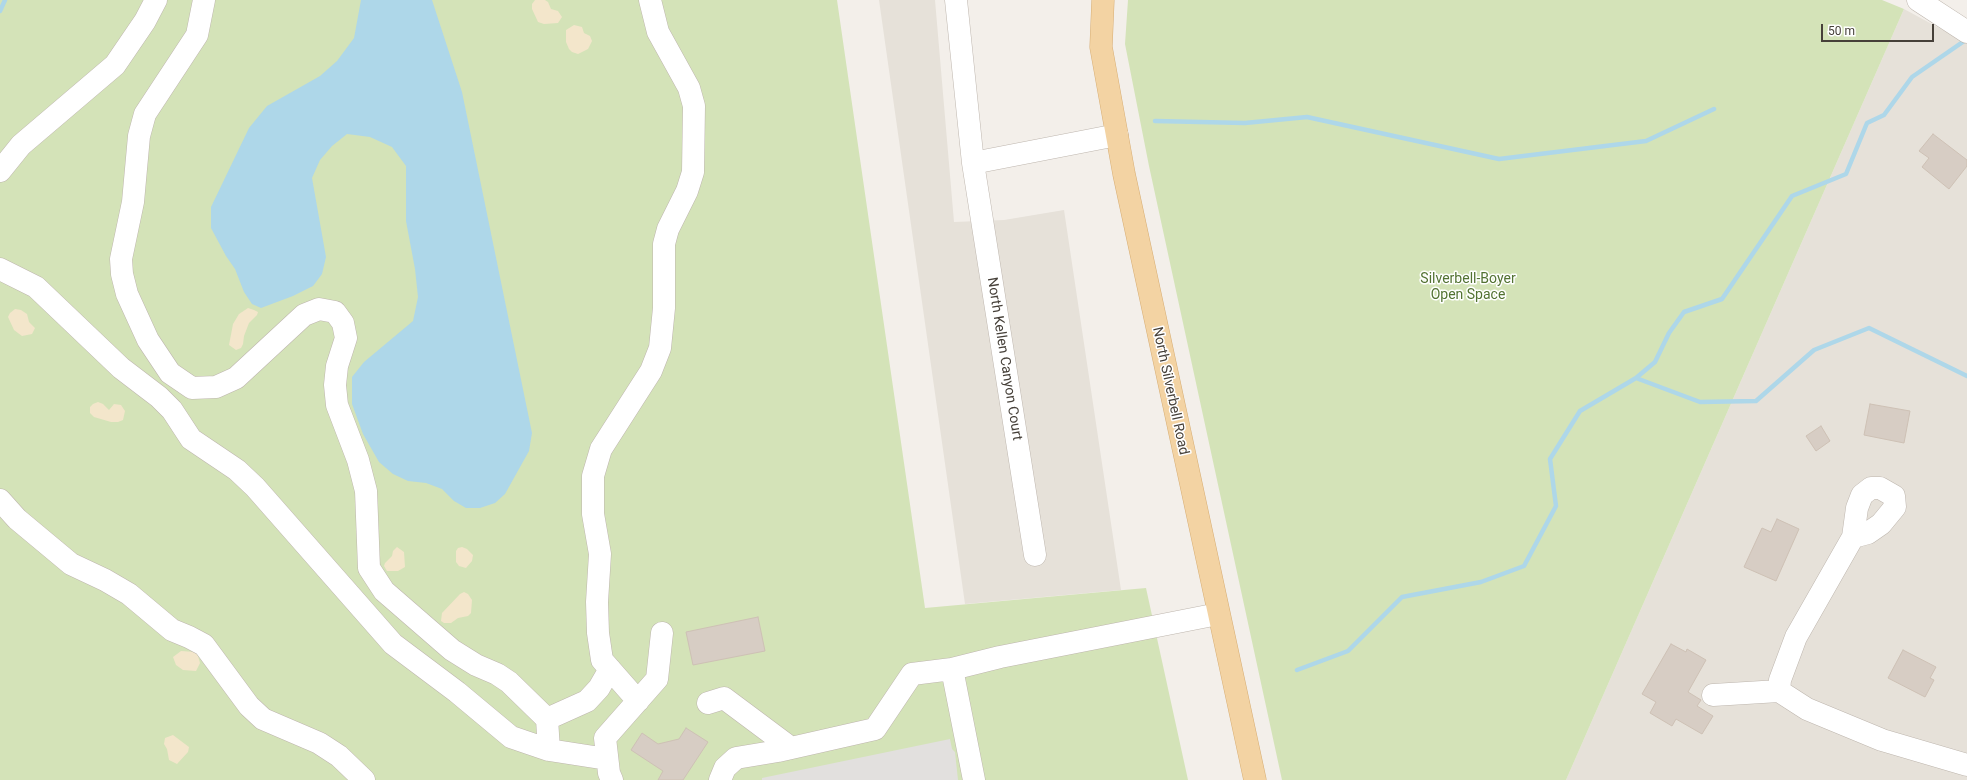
<!DOCTYPE html>
<html>
<head>
<meta charset="utf-8">
<style>
	body { margin:0 }
	#map { position:relative; width:1967px; height:780px; overflow:hidden; background:#f3efea; font-family:Roboto,sans-serif }
	canvas { display:block }
	.scale { position:absolute; left:1821px; top:24px; width:113px; height:18px; box-sizing:border-box; border:2px solid #464039; border-top:0; padding-left:5px; font-size:12px; line-height:14px; white-space:nowrap; color:#464039; -webkit-text-stroke:3px #fff; paint-order:stroke }
</style>
</head>
<body>
<div id="map">
<canvas width="1967" height="780"></canvas>
<div class="scale">50 m</div>
</div>
<script>
const ctx = document.querySelector('canvas').getContext('2d');
ctx.lineJoin = 'round';
function fillPath(path, color) { ctx.fillStyle = color; ctx.fill(path, 'evenodd'); }
const shape = rows => new Path2D(rows.map(r => 'M' + r).join(''));
function trace(path, color, width, dash) { ctx.strokeStyle = color; ctx.lineWidth = width; ctx.lineCap = dash ? 'butt' : 'round'; ctx.setLineDash(dash || []); ctx.stroke(path); }
function write(font, color, halo, rows, align = 'center') {
  ctx.font = font + ' Roboto,sans-serif'; ctx.lineWidth = 3; ctx.setLineDash([]); ctx.textBaseline = 'middle'; ctx.strokeStyle = halo; ctx.fillStyle = color; for (const [text, x, y, turn = 0] of rows) {
    ctx.save(); ctx.translate(x, y); ctx.rotate((+turn || 0) * Math.PI / 180); ctx.textAlign = isNaN(turn) ? turn : align; if (halo) ctx.strokeText(text, 0, 0); ctx.fillText(text, 0, 0); ctx.restore();
  }
}
fillPath(shape([
	[879,0,935,0,954,222,1004,220,1064,210,1121,590,965,604],
	[1904,9,1967,43,1967,780,1566,780]
]), '#e6e1d9');
fillPath(shape([
	[0,0,837,0,925,608,1146,588,1188,780,0,780],
	[1128,0,1882,0,1904,9,1566,780,1282,780,1149,166,1125,44]
]), '#d4e3b8');
fillPath(shape([
	[535,0,545,0,548,2,551,9,558,11,562,17,558,23,544,24,538,22,532,9,532,4],
	[574,25,582,27,584,33,590,36,592,41,588,49,578,54,572,52,569,49,566,42,566,30],
	[248,308,254,310,258,312,257,315,249,323,244,336,243,344,241,348,236,350,229,345,233,324,239,314],
	[15,309,21,310,27,314,29,322,35,328,32,334,22,336,14,330,8,317,10,313],
	[98,402,103,404,109,410,114,404,121,405,125,411,123,420,118,422,111,422,94,417,90,413,90,407,93,404],
	[397,547,404,552,405,567,398,571,387,571,384,566,385,563,392,556,393,551],
	[462,547,467,549,473,555,472,561,466,568,459,566,456,562,456,551,458,548],
	[464,592,468,594,472,600,471,613,468,616,458,618,451,623,444,623,441,621,442,613,460,594],
	[181,651,195,652,198,656,200,663,196,671,183,670,176,665,173,657],
	[173,735,189,747,188,752,177,764,169,760,167,749,164,744,165,738]
]), '#f3e6cb');
fillPath(shape([
	[950,739,952,749,955,752,958,780,762,780,762,778]
]), '#e2e0de');
fillPath(shape([
	[361,0,432,0,462,92,532,433,529,451,505,494,495,503,480,508,466,508,454,501,442,489,426,483,408,481,393,474,379,462,363,434,352,404,352,377,364,362,413,321,418,297,415,269,406,221,406,166,392,147,370,137,347,134,332,146,320,160,312,178,326,257,322,274,313,286,293,296,261,308,252,304,244,292,235,269,226,256,211,228,211,207,249,128,267,106,320,76,337,61,354,38]
]), '#aed7e9');
trace(shape([
	[0,11,5,0],
	[1155,121,1245,123,1307,117,1499,159,1646,141,1714,109],
	[1636,378,1700,402,1756,401,1814,350,1869,328,1967,376],
	[1297,670,1348,651,1402,597,1481,582,1524,566,1556,506,1550,459,1580,411,1636,378,1655,362,1669,333,1684,312,1722,299,1792,196,1846,174,1867,123,1884,115,1912,77,1967,39]
]), '#aed7e9', 4.5);
const building = shape([
	[1933,134,1967,160,1967,166,1949,189,1922,167,1929,158,1919,151,1933,134],
	[1870,404,1910,411,1904,443,1864,435,1870,404],
	[1821,426,1830,441,1816,451,1806,436,1821,426],
	[1777,519,1799,529,1776,581,1744,567,1762,528,1771,532,1777,519],
	[758,617,765,651,693,665,686,632,758,617],
	[1671,644,1686,652,1687,649,1706,660,1688,692,1701,700,1697,706,1713,716,1702,734,1676,719,1672,726,1650,713,1656,702,1642,694,1671,644],
	[1903,650,1936,667,1930,678,1934,680,1925,697,1888,678,1903,650],
	[686,728,708,742,683,780,658,780,663,771,631,750,642,733,658,744,679,739,686,728]
]);
fillPath(building, '#d7cdc4');
trace(building, '#cec1b5', 1);
const minor = shape([
	[204,0,197,35,145,114,139,136,133,202,121,259,122,274,127,294,148,340,170,373,192,388,216,387,236,378,304,315,319,309,335,312,343,323,346,338,337,366,335,385,337,405,358,460,366,491,369,568,384,591,452,650,476,665,497,674,509,682,547,719,549,750],
	[956,0,973,163,1035,555],
	[1918,0,1967,32],
	[973,163,1117,135],
	[0,171,21,145,115,65,145,21,156,0],
	[0,269,36,287,121,368,159,397,172,410,191,439,237,470,255,487,393,644,457,692,511,737,549,750,607,759],
	[0,500,17,519,71,564,105,580,129,594,172,630,189,637,204,645,249,706,263,719,319,743,339,756,364,780],
	[952,669,974,780],
	[1779,691,1780,680,1796,637,1853,537,1857,508,1862,495,1871,488,1880,488,1894,496,1895,507,1881,524,1868,533,1853,537],
	[1779,691,1807,709,1882,740,1967,765],
	[1713,695,1779,691],
	[638,701,602,660,598,633,597,602,600,554,593,514,593,476,601,449,651,371,660,348,664,308,664,244,668,229,687,191,693,172,694,106,689,88,658,32,650,0],
	[708,703,724,698,791,748],
	[547,719,587,701,599,688,610,669],
	[612,780,609,773,605,738,657,679,662,633],
	[720,780,725,768,736,758,778,751,875,729,912,674,952,669,1000,657,1218,614]
]);
const major = shape([
	[1103,0,1101,47,1124,174,1255,780]
]);
trace(minor, '#beb6ae', 23);
trace(major, '#d7ae75', 23);
trace(minor, '#fff', 22);
trace(major, '#f3d3a3', 22);
write('14px', '#527232', '#fff', [
	["Silverbell-Boyer",1468,279],
	["Open Space",1468,295]
]);
write('14px', '#464039', '#fff', [
	["North Kellen Canyon Court",1004,359,81],
	["North Silverbell Road",1170,391,78]
]);
</script>
</body>
</html>
